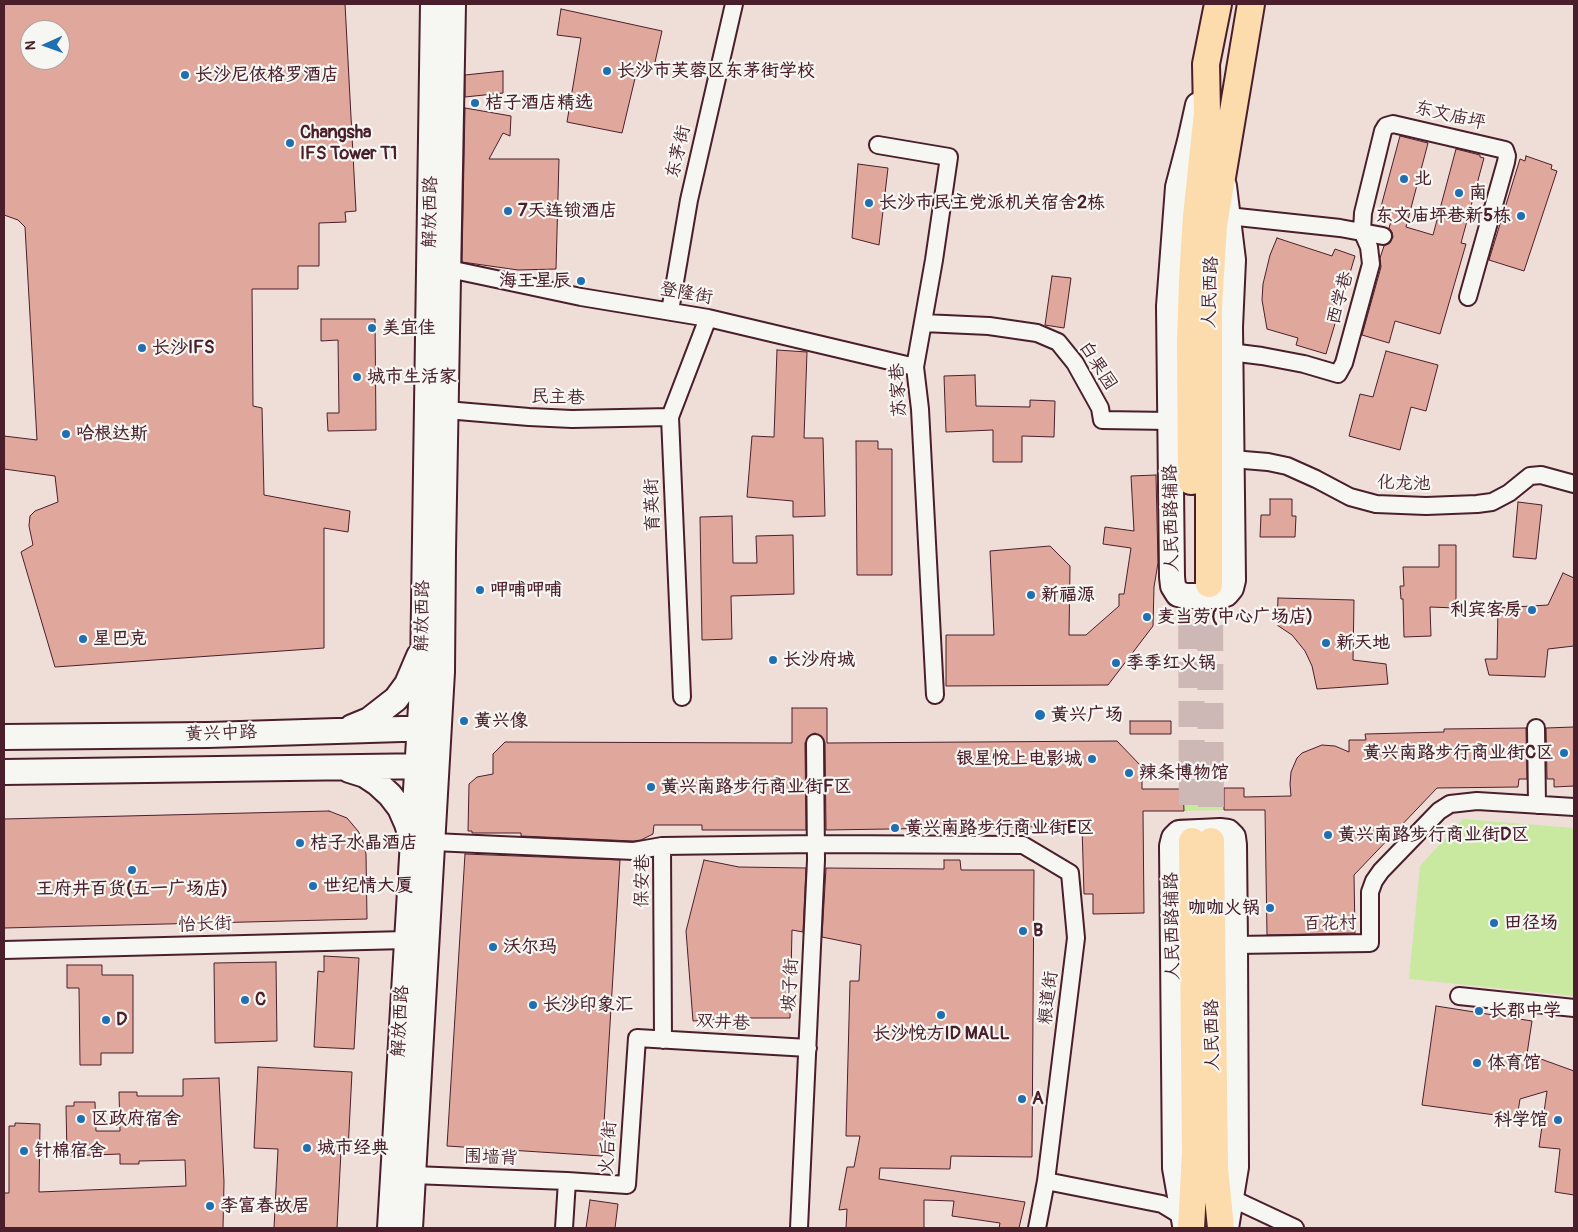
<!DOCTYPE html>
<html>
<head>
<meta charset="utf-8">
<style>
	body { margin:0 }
	#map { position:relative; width:1578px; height:1232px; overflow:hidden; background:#efded8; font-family:Pangolin,sans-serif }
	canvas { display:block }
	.frame { position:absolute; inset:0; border:5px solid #4a1f2b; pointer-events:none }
	.north { position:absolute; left:20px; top:20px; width:50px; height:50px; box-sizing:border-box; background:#f6f6f2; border:1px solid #b1a0a2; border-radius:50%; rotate:268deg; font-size:14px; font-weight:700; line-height:20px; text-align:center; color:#4a1f2b }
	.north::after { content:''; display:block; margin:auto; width:18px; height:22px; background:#1f6fb2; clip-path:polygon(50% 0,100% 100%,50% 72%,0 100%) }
</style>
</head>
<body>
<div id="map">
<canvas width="1578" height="1232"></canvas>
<div class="frame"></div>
<div class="north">N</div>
</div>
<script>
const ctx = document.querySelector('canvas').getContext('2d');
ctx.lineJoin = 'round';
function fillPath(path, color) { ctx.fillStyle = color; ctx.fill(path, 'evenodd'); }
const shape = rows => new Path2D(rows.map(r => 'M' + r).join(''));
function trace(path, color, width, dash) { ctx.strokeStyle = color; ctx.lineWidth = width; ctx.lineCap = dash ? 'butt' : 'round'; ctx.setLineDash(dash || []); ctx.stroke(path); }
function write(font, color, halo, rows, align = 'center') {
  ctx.font = font + ' Pangolin,"LXGW WenKai TC",sans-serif'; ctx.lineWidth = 4.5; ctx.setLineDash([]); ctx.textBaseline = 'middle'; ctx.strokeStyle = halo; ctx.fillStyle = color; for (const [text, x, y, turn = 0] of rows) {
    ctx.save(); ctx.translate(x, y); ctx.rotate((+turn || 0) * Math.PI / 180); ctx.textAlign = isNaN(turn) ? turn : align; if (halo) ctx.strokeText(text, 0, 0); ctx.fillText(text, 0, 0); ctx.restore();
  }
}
fillPath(shape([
	[1224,788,1224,810,1184,811,1183,789],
	[1463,819,1574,828,1574,996,1409,979,1420,866]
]), '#c9e8a0');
const building = shape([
	[4,4,345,4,356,211,345,212,346,222,319,223,319,266,298,266,298,289,252,289,253,406,262,408,264,495,350,511,348,532,324,528,324,648,55,667,21,552,33,545,29,526,30,516,35,511,58,502,55,476,4,469,4,436,37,440,25,227,18,220,4,215,4,4],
	[30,30,60,30,60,60,30,60,30,30],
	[561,9,662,31,653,71,637,70,622,133,567,122,581,38,557,35,561,9],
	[503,71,503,93,465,97,465,75,503,71],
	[465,108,511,116,510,136,503,133,489,159,559,159,556,269,518,270,462,262,465,108],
	[1400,136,1428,143,1406,227,1433,235,1456,149,1480,155,1480,157,1484,158,1461,243,1466,244,1440,334,1395,321,1389,343,1362,335,1381,267,1380,258,1384,246,1390,243,1393,237,1392,232,1389,228,1392,218,1379,214,1400,136],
	[1526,156,1552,165,1551,169,1557,171,1524,271,1489,260,1520,159,1525,161,1526,156],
	[858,164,888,168,879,245,852,238,858,164],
	[1277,238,1332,256,1335,249,1355,256,1326,354,1296,345,1298,338,1267,329,1262,300,1263,284,1270,255,1277,238],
	[1052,276,1071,278,1064,328,1045,325,1052,276],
	[321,319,375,319,376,430,328,431,327,413,339,413,338,340,321,341,321,319],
	[777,350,807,352,804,438,823,438,825,516,793,517,793,501,747,497,752,436,774,437,777,350],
	[1386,351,1438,365,1426,411,1411,407,1400,450,1349,436,1360,394,1373,397,1386,351],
	[975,375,976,406,1030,407,1030,400,1055,401,1054,437,1022,436,1022,462,993,462,993,430,946,432,944,376,975,375],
	[856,441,878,441,878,449,892,449,892,575,857,575,856,441],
	[1156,475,1158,563,1154,587,1153,626,1108,685,946,686,946,635,994,635,990,551,1050,546,1070,566,1069,635,1086,635,1119,606,1119,594,1124,594,1131,548,1103,544,1105,527,1134,531,1131,476,1156,475],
	[1270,499,1292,499,1292,516,1296,516,1295,537,1260,537,1261,515,1270,515,1270,499],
	[1518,502,1542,505,1536,559,1513,557,1518,502],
	[732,516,733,563,757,563,756,536,793,535,794,594,731,596,732,639,702,640,700,517,732,516],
	[1439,545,1456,545,1456,608,1430,607,1431,636,1404,637,1403,599,1401,599,1400,586,1404,586,1403,567,1439,567,1439,545],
	[1563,573,1574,578,1574,646,1548,649,1545,677,1489,675,1485,659,1497,659,1498,608,1548,605,1563,573],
	[1278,598,1354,600,1353,660,1386,664,1388,684,1317,689,1312,666,1305,651,1292,635,1277,625,1278,598],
	[792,708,827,708,827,743,1117,741,1142,767,1142,789,1183,789,1184,811,1143,811,1144,913,1093,914,1093,894,1084,894,1082,826,826,830,825,743,823,738,815,733,810,735,805,743,806,830,702,830,702,825,654,825,653,834,641,840,633,841,521,836,521,833,472,833,472,831,468,831,469,784,477,777,493,774,493,754,505,742,792,743,792,708],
	[1130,721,1171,721,1171,734,1130,734,1130,721],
	[1574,727,1574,786,1554,787,1554,779,1547,779,1546,728,1574,727],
	[1526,728,1527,779,1519,779,1518,787,1437,788,1354,875,1355,933,1267,935,1265,810,1224,810,1224,788,1244,788,1244,797,1291,796,1290,784,1291,772,1297,758,1302,753,1322,745,1335,746,1349,752,1349,740,1366,740,1365,734,1444,732,1444,729,1526,728],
	[329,811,347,818,358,831,362,838,366,854,367,919,4,928,4,819,329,811],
	[465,854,620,860,602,1156,447,1146,465,854],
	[704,860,739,867,806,868,803,932,792,930,790,1018,737,1018,693,1021,686,931,704,860],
	[944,860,960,860,961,870,1034,870,1032,1157,951,1156,950,1169,880,1168,879,1179,1025,1202,1019,1228,999,1228,1000,1223,952,1216,954,1201,924,1200,924,1228,846,1228,847,1209,839,1210,847,1167,854,1167,860,1136,846,1136,850,981,859,981,861,945,822,937,826,868,944,869,944,860],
	[324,956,359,958,354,1049,314,1047,318,971,324,972,324,956],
	[276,962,277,1041,215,1043,214,963,276,962],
	[67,965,102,965,102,975,133,975,133,1053,101,1053,101,1065,80,1065,79,988,67,988,67,965],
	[1436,1006,1532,1021,1527,1054,1574,1071,1574,1195,1555,1192,1560,1149,1539,1147,1547,1091,1520,1099,1517,1118,1422,1105,1436,1006],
	[258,1067,352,1072,348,1151,341,1151,337,1228,274,1228,278,1149,254,1148,258,1067],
	[219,1078,224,1182,223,1228,4,1228,4,1193,9,1193,9,1126,15,1126,15,1123,40,1124,39,1192,186,1186,185,1160,139,1161,139,1164,120,1164,120,1154,67,1156,66,1106,74,1106,74,1102,95,1102,96,1131,120,1131,119,1092,137,1092,137,1096,183,1096,183,1079,219,1078],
	[590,1200,618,1204,615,1228,586,1228,590,1200]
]);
fillPath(building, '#e0a79c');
trace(building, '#4a1f2b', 1);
trace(shape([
	[1191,584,1192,841],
	[1210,586,1211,841]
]), '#ceb8b5', 26, [26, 13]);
const street = shape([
	[878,145,949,157,934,260,915,367,920,409,935,695],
	[1228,216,1340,228,1383,236],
	[449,269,581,297,708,318,915,367],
	[670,311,689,200,734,4],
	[923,323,989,326,1037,333,1058,342,1075,363,1100,408,1102,420,1170,421],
	[1230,352,1262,356,1304,364,1338,374,1344,363,1371,264,1369,247,1362,231,1363,213,1383,131,1386,126,1393,124,1505,150,1507,156,1506,162,1468,297],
	[446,410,529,417,572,419,670,417],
	[1232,459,1268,462,1287,466,1316,479,1350,497,1376,504,1426,506,1477,504,1492,502,1509,493,1530,476,1541,475,1574,484],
	[682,697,670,417,708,318],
	[1536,728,1537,805],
	[433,842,634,851,662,846],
	[1235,945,1370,943,1370,892,1374,881,1381,871,1439,811,1450,804,1477,801,1574,807],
	[4,950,406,940],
	[1459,996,1574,1008],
	[663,1040,662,846,816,844,1023,845,1070,873,1076,938,1046,1181,1037,1228],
	[413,1175,567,1181],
	[1046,1181,1162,1204,1180,1215,1184,1223],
	[1231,1198,1295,1228],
	[564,1228,567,1181,627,1185,637,1038,808,1048],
	[799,1228,816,860,815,743]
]);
const secondary = shape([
	[1198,105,1190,141,1178,187,1169,306,1172,577,1173,586,1178,594,1186,596,1218,596,1226,594,1231,588,1233,580,1230,327,1233,260,1224,186],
	[352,727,369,720,396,699,407,684,419,656],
	[4,737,208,735,434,728],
	[349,770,365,775,377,783,390,795,400,808,407,824,411,837],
	[4,772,432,766],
	[1185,1225,1175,1168,1172,846,1174,838,1179,833,1220,831,1228,832,1233,837,1234,845,1235,945,1236,1167,1226,1228],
	[390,1228,423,672,433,4],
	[410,1228,442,672,443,551,453,4]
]);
const primary = shape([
	[1191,481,1190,343,1192,280,1196,216,1207,113,1206,64,1218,4],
	[1209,584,1209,307,1214,225,1251,4],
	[1211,841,1215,1168,1221,1228],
	[1191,1228,1195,1153,1192,841]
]);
trace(street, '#4a1f2b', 20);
trace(secondary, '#4a1f2b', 28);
trace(primary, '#4a1f2b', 30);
trace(street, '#f6f6f2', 16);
trace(secondary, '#f6f6f2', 24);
trace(primary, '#fcdcac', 26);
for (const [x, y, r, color] of [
	[607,71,5,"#1f6fb2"],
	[185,75,5,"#1f6fb2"],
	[475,103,5,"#1f6fb2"],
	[290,143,5,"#1f6fb2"],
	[1404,179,5,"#1f6fb2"],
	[1459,193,5,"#1f6fb2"],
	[869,203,5,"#1f6fb2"],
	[508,211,5,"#1f6fb2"],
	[1521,216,5,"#1f6fb2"],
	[581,281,5,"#1f6fb2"],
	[372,328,5,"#1f6fb2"],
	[142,348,5,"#1f6fb2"],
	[357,377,5,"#1f6fb2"],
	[66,434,5,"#1f6fb2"],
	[480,590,5,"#1f6fb2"],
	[1031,595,5,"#1f6fb2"],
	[1532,610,5,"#1f6fb2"],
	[1147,617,5,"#1f6fb2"],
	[83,639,5,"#1f6fb2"],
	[1326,643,5,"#1f6fb2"],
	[773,660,5,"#1f6fb2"],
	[1116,663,5,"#1f6fb2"],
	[1040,715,6,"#1f6fb2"],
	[464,721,5,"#1f6fb2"],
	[1564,753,5,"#1f6fb2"],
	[1092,759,5,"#1f6fb2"],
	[1129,773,5,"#1f6fb2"],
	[651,787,5,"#1f6fb2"],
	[895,828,5,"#1f6fb2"],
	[1328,835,5,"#1f6fb2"],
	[300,843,5,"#1f6fb2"],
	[132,870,5,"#1f6fb2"],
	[313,886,5,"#1f6fb2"],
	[1270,908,5,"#1f6fb2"],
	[1494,923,5,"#1f6fb2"],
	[1023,931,5,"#1f6fb2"],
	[493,947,5,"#1f6fb2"],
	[245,1000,5,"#1f6fb2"],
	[533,1005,5,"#1f6fb2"],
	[1479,1011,5,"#1f6fb2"],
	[941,1015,5,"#1f6fb2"],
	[106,1020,5,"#1f6fb2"],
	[1477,1063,5,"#1f6fb2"],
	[1022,1099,5,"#1f6fb2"],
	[81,1119,5,"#1f6fb2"],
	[1558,1120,5,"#1f6fb2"],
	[307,1148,5,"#1f6fb2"],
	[24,1151,5,"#1f6fb2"],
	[210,1206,5,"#1f6fb2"]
]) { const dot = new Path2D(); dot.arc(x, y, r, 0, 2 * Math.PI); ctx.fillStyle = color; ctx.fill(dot); trace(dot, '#f6f6f2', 2); }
write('bold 18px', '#4a1f2b', '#f6f6f2', [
	["长沙市芙蓉区东茅街学校",617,71],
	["长沙尼依格罗酒店",195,75],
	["桔子酒店精选",485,103],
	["Changsha",300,133],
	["IFS Tower T1",300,154],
	["北",1414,179],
	["南",1469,193],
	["长沙市民主党派机关宿舍2栋",879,203],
	["7天连锁酒店",518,211],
	["东文庙坪巷新5栋",1511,216,"right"],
	["海王星辰",571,281,"right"],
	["美宜佳",382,328],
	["长沙IFS",152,348],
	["城市生活家",367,377],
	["哈根达斯",76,434],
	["呷哺呷哺",490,590],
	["新福源",1041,595],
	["利宾客房",1522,610,"right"],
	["麦当劳(中心广场店)",1157,617],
	["星巴克",93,639],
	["新天地",1336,643],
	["长沙府城",783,660],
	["季季红火锅",1126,663],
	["黄兴广场",1051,715],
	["黄兴像",474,721],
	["黄兴南路步行商业街C区",1554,753,"right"],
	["银星悦上电影城",1082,759,"right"],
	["辣条博物馆",1139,773],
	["黄兴南路步行商业街F区",661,787],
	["黄兴南路步行商业街E区",905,828],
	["黄兴南路步行商业街D区",1338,835],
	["桔子水晶酒店",310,843],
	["世纪情大厦",323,886],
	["王府井百货(五一广场店)",132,889,"center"],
	["咖咖火锅",1260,908,"right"],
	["田径场",1504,923],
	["B",1033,931],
	["沃尔玛",503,947],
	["C",255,1000],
	["长沙印象汇",543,1005],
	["长郡中学",1489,1011],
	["D",116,1020],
	["长沙悦方ID MALL",941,1034,"center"],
	["体育馆",1487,1063],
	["A",1032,1099],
	["区政府宿舍",91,1119],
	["科学馆",1548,1120,"right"],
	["城市经典",317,1148],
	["针棉宿舍",34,1151],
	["李富春故居",220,1206]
], 'left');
write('18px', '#4a1f2b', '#f6f6f2', [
	["东文庙坪",1450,116,13],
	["东茅街",679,152,-77],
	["解放西路",431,212,-89],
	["人民西路",1211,292,-88],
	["登隆街",686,294,10],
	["西学巷",1341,298,-75],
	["白果园",1097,366,58],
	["苏家巷",899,390,-93],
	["民主巷",558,398,2],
	["化龙池",1404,484,2],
	["育英街",653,505,-92],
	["人民西路辅路",1172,518,-91],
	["解放西路",423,616,-89],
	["黄兴中路",221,734,-2],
	["保安巷",643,881,-89],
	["百花村",1330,924,-1],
	["怡长街",205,925,-2],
	["人民西路辅路",1173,926,-91],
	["坡子街",791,985,-87],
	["粮道街",1049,998,-83],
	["解放西路",401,1021,-87],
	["双井巷",723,1023,3],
	["人民西路",1213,1035,-91],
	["火后街",609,1148,-86],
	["围墙背",491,1158,2]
]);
</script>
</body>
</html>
